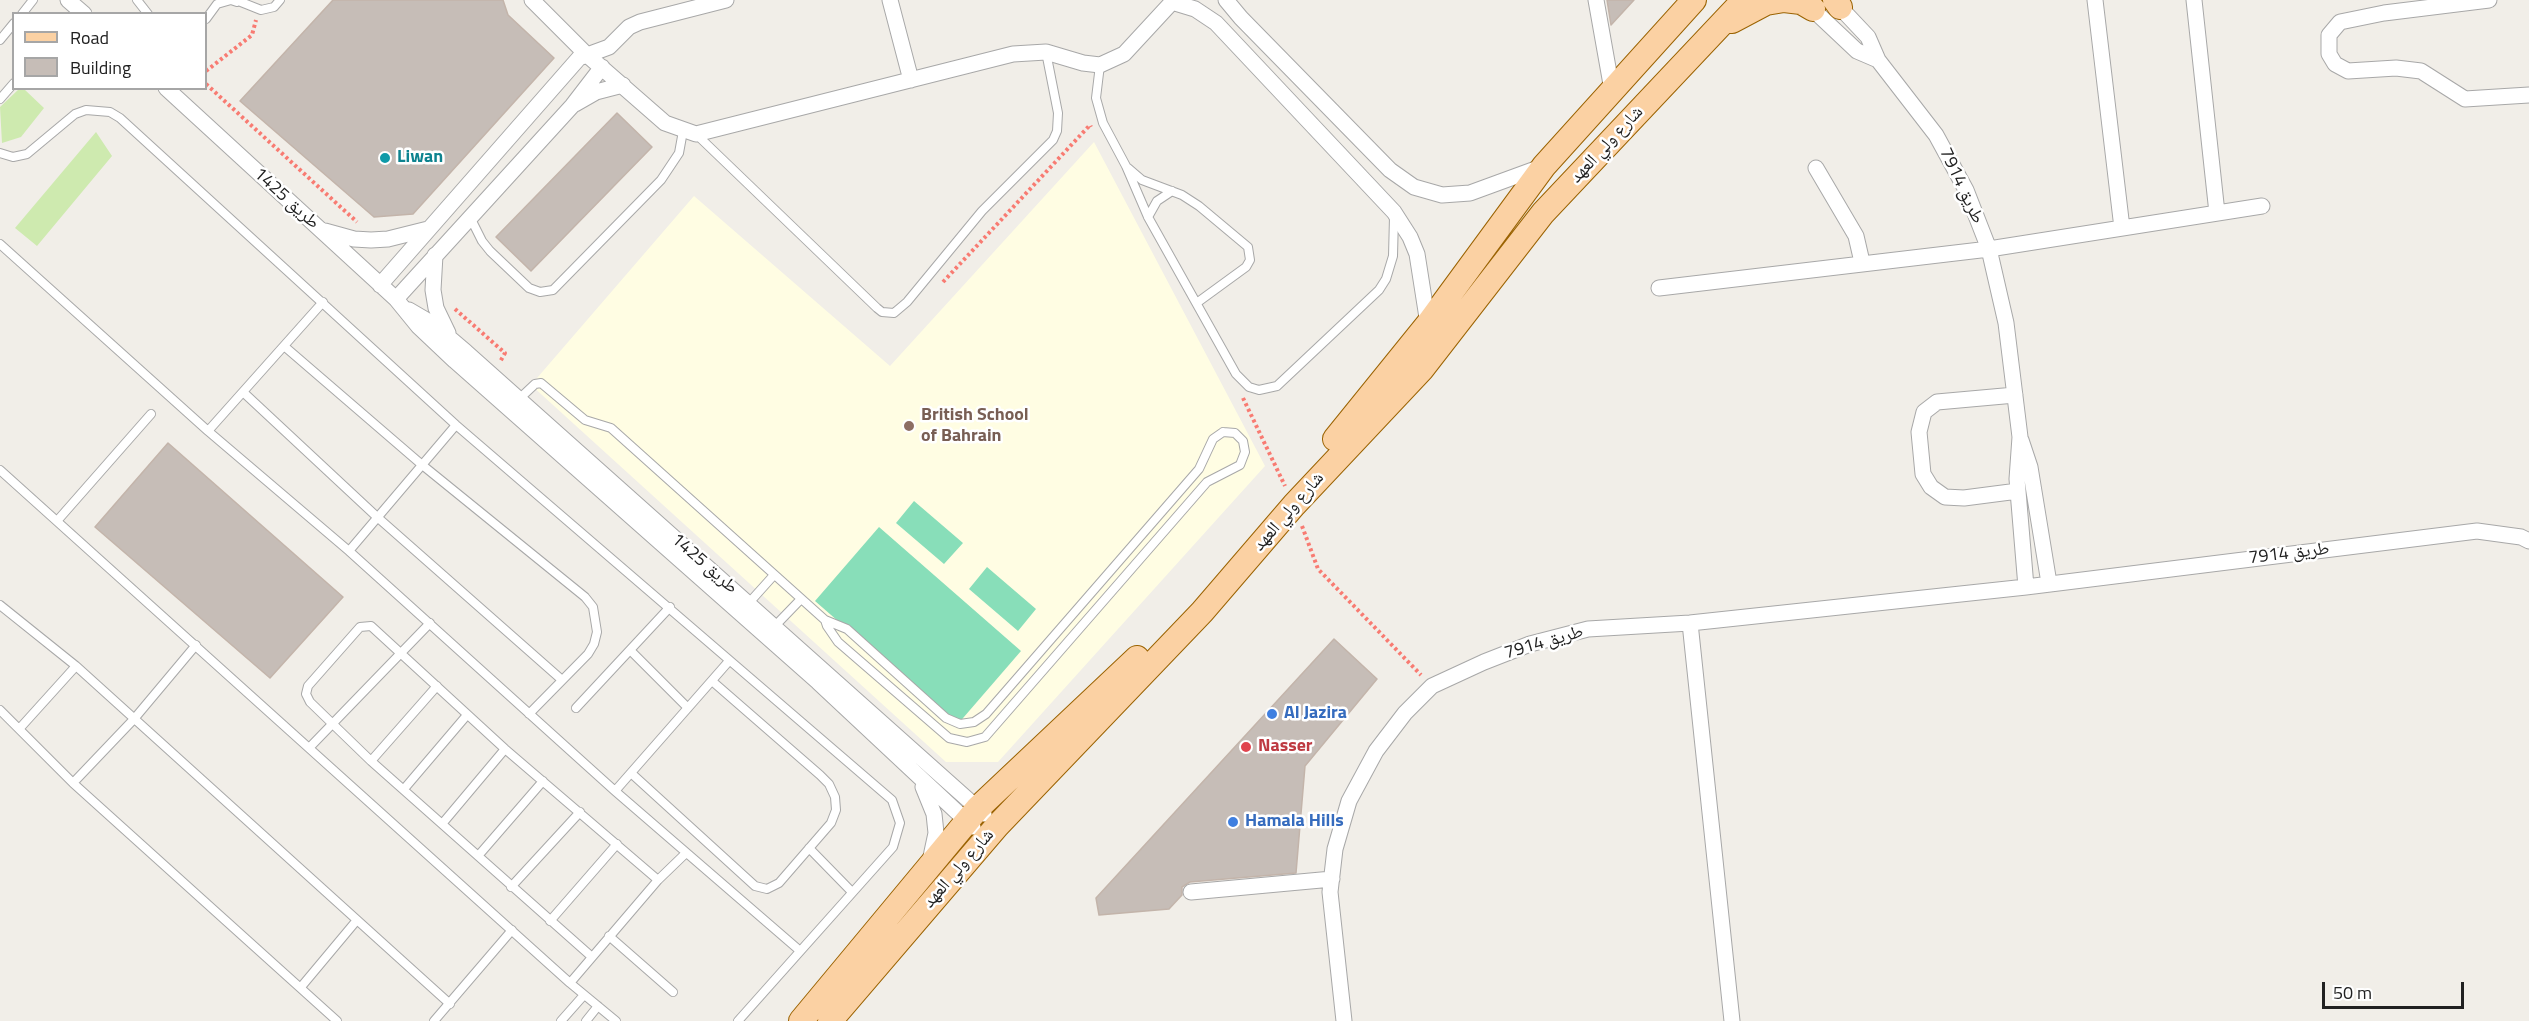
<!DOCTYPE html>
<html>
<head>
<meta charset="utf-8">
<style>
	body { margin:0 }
	#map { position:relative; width:2529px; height:1021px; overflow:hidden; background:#f1eee8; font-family:"Titillium Web",sans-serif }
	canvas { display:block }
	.legend { position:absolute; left:12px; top:12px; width:195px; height:78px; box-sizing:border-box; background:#fff; border:2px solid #a6a6a6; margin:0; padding:8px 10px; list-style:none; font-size:18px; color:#212121 }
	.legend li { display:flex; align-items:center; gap:12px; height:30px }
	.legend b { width:30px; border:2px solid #a6a6a6 }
	.scale { position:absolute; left:2322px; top:982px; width:142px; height:27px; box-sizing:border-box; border:3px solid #212121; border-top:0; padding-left:8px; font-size:18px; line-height:21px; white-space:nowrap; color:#212121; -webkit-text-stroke:4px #fff; paint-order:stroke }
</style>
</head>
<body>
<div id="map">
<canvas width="2529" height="1021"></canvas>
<ul class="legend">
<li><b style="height:8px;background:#fbd1a3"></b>Road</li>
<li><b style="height:16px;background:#c6bdb7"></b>Building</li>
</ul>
<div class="scale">50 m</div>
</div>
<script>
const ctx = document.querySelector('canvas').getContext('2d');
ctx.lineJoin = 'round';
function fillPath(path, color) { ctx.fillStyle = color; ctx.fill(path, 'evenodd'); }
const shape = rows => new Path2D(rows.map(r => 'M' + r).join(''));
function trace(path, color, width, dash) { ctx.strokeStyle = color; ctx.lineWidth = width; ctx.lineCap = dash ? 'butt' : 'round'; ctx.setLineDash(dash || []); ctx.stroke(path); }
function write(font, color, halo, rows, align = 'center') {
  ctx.font = font + ' "Titillium Web","Noto Naskh Arabic",sans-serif'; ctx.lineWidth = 5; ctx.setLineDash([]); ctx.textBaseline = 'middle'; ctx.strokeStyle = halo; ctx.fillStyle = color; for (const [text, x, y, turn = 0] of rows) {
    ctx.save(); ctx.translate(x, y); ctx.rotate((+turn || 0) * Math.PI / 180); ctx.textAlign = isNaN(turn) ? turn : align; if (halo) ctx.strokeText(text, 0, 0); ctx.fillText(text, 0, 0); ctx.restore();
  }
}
fillPath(shape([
	[1094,142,1265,466,998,762,946,762,531,385,694,196,890,366]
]), '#fffde3');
fillPath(shape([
	[19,89,24,89,44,108,21,137,2,143,0,107],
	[96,132,112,156,37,246,15,228]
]), '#ceeaaf');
fillPath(shape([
	[914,501,963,543,944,564,896,523],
	[879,527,1021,651,957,725,815,601],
	[987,567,1036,609,1018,631,969,589]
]), '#88deb9');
const building = shape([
	[333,0,503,0,508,15,554,58,413,214,374,217,240,101,333,0],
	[1607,0,1634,0,1611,25,1607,0],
	[617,113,652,147,531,271,496,237,617,113],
	[168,443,343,597,270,678,95,527,168,443],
	[1334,639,1377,679,1305,766,1296,873,1190,882,1182,887,1182,895,1169,909,1099,915,1096,898,1334,639]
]);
fillPath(building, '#c6bdb7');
trace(building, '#c3b4aa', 1.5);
const lane = shape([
	[137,0,148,14],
	[236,0,261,10,274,7,280,0],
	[22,14,33,0],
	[206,19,217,4,231,0,237,2],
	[0,40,14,23],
	[1100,65,1096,98,1103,123,1126,166,1148,217,1236,374,1249,387,1259,390,1277,386,1379,290,1386,279,1393,256,1394,217],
	[0,99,14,83],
	[696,134,877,308,882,312,894,313,907,302,982,211,1053,140,1057,131,1058,113,1046,52],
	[0,153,13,157,27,154,75,114,86,110,110,112,120,118,456,425,892,800,900,823,893,847,738,1021],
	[1128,168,1142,180,1182,195,1199,206,1248,247,1250,260,1246,267,1198,302],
	[470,217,482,241,490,251,529,288,540,292,553,290,661,180,679,153,683,131],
	[1148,217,1157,201,1172,191],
	[0,244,208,431,349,551,615,791,799,950],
	[284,346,421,464,585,597,593,607,597,632,594,644,588,654,529,714],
	[243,392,376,516,562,680],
	[518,400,535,384,541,383,585,420,611,428,825,620],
	[208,431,323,302],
	[1223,432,1235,433,1243,441,1245,452,1240,465,1207,482,985,737,967,742,949,738,838,642,827,626,825,620,847,629,946,718,960,724,974,722,986,714,1199,469,1213,439,1223,432],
	[0,470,570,983,616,1021],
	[57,521,151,414],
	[349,551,456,425],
	[0,605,76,666,450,1004],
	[747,605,774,575],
	[773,628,801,599],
	[630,650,688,708],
	[576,708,670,607],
	[0,710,73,783,337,1021],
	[20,728,76,666],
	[310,747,430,623],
	[371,761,437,686],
	[631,773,755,886,767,889,779,883,831,823,836,810,835,797,829,784,820,775,712,681],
	[73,783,134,719,196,645],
	[404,789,467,715],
	[615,791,729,661],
	[442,824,505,749],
	[809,848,852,892],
	[478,856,543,781],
	[511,887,580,812],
	[550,921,617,844],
	[609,936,673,992],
	[592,957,371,761,310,702,306,694,308,686,360,627,371,626,505,749,658,880],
	[570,983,658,880,686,853],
	[301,987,357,920],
	[434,1021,512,930],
	[561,1021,584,995],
	[586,1021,598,1006]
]);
const street = shape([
	[68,0,84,14],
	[532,0,586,54,665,123,696,134,1013,54,1046,52,1083,63,1100,65,1124,54,1174,0],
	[890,0,911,80],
	[1226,0,1241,18,1390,170,1414,187,1442,195,1470,193,1541,167],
	[1596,0,1612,90],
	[2095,0,2122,228],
	[2194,0,2217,213],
	[2489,0,2384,13,2340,22,2329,35,2329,54,2335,64,2348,71,2396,68,2421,71,2465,99,2529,95],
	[1172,2,1195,9,1216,23,1394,212,1410,237,1417,254,1428,324],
	[1835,2,1868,37,1878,60,1936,135,1966,190,1989,249,2006,323,2020,437,2017,479,2026,587],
	[1806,3,1857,51,1878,60],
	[166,88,396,299,418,326,455,361,818,682,973,827],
	[575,104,596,92,623,85],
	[1816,168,1856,236,1862,262],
	[325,231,354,239,371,240,388,239,428,229],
	[435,255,433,290,436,308,448,333],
	[380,285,579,58,609,47,629,27,640,22,726,0],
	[1659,288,1989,249,2262,206],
	[396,299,572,106,602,67],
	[409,310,433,324,466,352,984,814],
	[2015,395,1937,402,1924,412,1919,432,1923,474,1931,487,1945,497,1964,498,2018,491],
	[2021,440,2030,467,2049,583],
	[1690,623,1732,1021],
	[923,787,934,814,936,833,930,861],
	[1191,892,1332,879],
	[1344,1021,1330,892,1335,849,1349,801,1376,751,1405,713,1432,686,1484,662,1530,644,1588,629,1690,623,2026,587,2477,531,2521,537,2529,541]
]);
const primary = shape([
	[1835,0,1840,7],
	[1732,21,1766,3,1784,0,1801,2,1813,9],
	[1335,439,1428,324,1544,166,1694,0],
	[801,1021,978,808,1137,658],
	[830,1021,997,826,1202,612,1294,505,1422,369,1543,213,1744,0]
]);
trace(lane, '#a8a8a8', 10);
trace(street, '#a8a8a8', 17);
trace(primary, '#9b6302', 26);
trace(shape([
	[206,71,252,35,256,20],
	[206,84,357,222],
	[943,282,1090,125,1091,127],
	[455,309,505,353,500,362],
	[1243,398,1285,486],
	[1302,526,1318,569,1421,675]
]), '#f87b72', 4, [3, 3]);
trace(lane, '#fff', 8);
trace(street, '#fff', 15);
trace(primary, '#fbd1a3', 24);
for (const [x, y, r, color] of [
	[385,158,6,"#0f9aa8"],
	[909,426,6,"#8d6e63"],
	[1272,714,6,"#3f7fe0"],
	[1246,747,6,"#e0444e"],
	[1233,822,6,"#3f7fe0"]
]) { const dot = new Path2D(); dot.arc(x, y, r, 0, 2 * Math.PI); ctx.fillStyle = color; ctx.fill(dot); trace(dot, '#fff', 2); }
write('18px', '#212121', '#fff', [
	["شارع ولي العهد",1607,145,-47],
	["طريق 7914",1961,186,65],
	["طريق 1425",286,199,42],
	["شارع ولي العهد",1289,512,-49],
	["طريق 7914",2289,554,-7],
	["طريق 1425",704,564,41],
	["طريق 7914",1544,643,-16],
	["شارع ولي العهد",959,869,-49]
]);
write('bold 18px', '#0d838f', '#fff', [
	["Liwan",397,158]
], 'left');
write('bold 18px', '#785e54', '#fff', [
	["British School",921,416],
	["of Bahrain",921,437]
], 'left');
write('bold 18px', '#366cbe', '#fff', [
	["Al Jazira",1284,714],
	["Hamala Hills",1245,822]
], 'left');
write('bold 18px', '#be3a42', '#fff', [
	["Nasser",1258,747]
], 'left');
</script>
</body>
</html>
